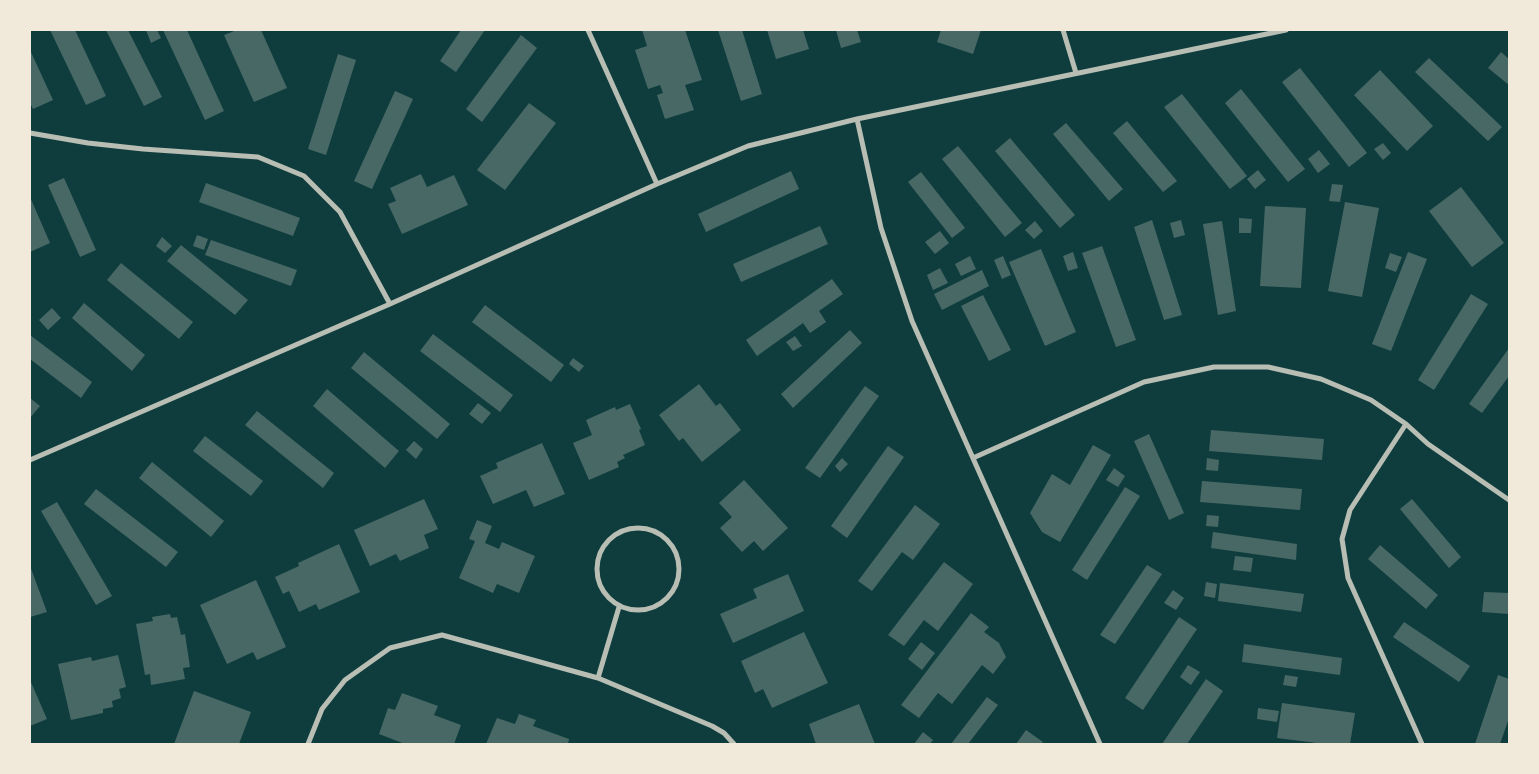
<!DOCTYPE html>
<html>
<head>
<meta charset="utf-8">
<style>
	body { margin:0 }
	#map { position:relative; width:1539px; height:774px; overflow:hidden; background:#0f3d3e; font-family:"Space Grotesk",sans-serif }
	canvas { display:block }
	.frame { position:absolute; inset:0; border:31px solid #f1e9da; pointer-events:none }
</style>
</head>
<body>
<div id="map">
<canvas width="1539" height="774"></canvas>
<div class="frame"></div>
</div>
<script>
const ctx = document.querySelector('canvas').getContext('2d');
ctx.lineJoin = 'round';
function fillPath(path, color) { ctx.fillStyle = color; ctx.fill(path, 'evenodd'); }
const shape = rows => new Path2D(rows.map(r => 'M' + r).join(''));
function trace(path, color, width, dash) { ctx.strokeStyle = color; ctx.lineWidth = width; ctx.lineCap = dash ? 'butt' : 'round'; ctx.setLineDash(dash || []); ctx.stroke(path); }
fillPath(shape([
	[50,30,75,30,106,96,86,105],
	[106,30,128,30,162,97,144,106],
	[146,30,157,30,161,38,151,43],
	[163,30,187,30,224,111,205,120],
	[237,30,261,30,287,88,254,102,224,35],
	[461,30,485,30,456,72,440,61],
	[642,30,685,30,702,80,685,85,694,110,665,119,657,95,663,93,660,85,648,89,635,50,647,46],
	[718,30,742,30,762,94,741,101],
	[767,30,803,30,809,49,776,59],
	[836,30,857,30,861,42,841,48],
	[941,30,981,30,973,54,937,42],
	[521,35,537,48,482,122,466,109],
	[30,50,53,100,33,109,30,103],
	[1501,52,1509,59,1509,85,1488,68],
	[338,54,356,60,326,155,308,149],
	[1429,58,1502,127,1488,141,1415,72],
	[1300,68,1367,153,1349,167,1282,82],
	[1380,70,1433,126,1407,151,1354,95],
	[1241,89,1305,169,1288,182,1225,103],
	[395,91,413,99,372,189,354,181],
	[1182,94,1247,176,1230,189,1164,107],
	[529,103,556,123,505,190,477,170],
	[1127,121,1177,181,1163,192,1113,133],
	[1066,123,1123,189,1109,201,1053,134],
	[1010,138,1075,215,1060,228,995,151],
	[1383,143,1391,153,1383,160,1374,149],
	[958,146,1022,223,1005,237,942,159],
	[1319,150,1330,164,1318,173,1308,159],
	[1258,170,1266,180,1255,189,1247,179],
	[791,171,799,189,706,232,698,214],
	[921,172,965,228,952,238,908,182],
	[421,174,427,187,454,175,468,205,402,234,388,204,396,201,390,188],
	[64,178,96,250,80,257,48,185],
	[206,183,300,218,293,236,199,202],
	[1332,184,1343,185,1340,202,1329,201],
	[1461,187,1504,243,1472,267,1429,211],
	[30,197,50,243,30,252],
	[1345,202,1379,208,1362,297,1328,291],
	[1265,206,1306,208,1301,288,1260,286],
	[1239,218,1252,219,1251,233,1239,233],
	[1152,220,1182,315,1164,320,1134,227],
	[1181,220,1185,235,1174,238,1170,223],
	[1035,221,1043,231,1034,239,1025,230],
	[1222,221,1236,311,1218,315,1203,224],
	[820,226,828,244,741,282,733,264],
	[940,231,949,243,935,254,925,242],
	[197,235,208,239,204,250,193,246],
	[162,237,172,246,165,253,156,246],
	[211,240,297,270,291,286,205,255],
	[181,245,248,300,235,315,167,261],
	[1102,246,1136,340,1116,347,1082,253],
	[1041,249,1076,332,1045,346,1009,262],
	[1073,252,1078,268,1068,271,1063,256],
	[1408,252,1427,259,1391,351,1372,344],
	[1390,253,1402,257,1396,272,1385,268],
	[970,256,976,269,961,276,955,264],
	[1003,256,1011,275,1002,279,994,260],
	[121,263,193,322,179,339,107,280],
	[940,268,948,283,933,290,927,275],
	[982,270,989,286,942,310,934,294],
	[832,279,843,294,819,311,826,322,810,333,803,323,757,356,746,340],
	[1471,294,1488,304,1434,390,1418,380],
	[983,295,1011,350,989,361,961,306],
	[84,303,145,355,132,371,72,318],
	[485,305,564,365,551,382,472,322],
	[52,308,61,318,48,330,39,320],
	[850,330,862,343,793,408,781,394],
	[433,334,513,395,500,412,420,351],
	[30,335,92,382,81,398,30,359],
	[795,336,802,346,793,351,786,342],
	[1509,348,1509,376,1482,413,1469,404],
	[364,352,450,424,437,439,351,368],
	[573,358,584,366,579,372,569,364],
	[699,384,716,406,720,403,741,430,702,462,683,438,679,441,659,415],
	[865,386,879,396,820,478,805,468],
	[327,389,399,451,385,468,313,406],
	[30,398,40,406,30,418],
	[478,403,491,413,482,424,469,414],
	[630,404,641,429,639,430,645,445,623,455,625,458,617,462,619,467,589,480,573,443,592,435,586,420,615,407,616,410],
	[257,411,334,473,323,488,245,425],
	[1211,430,1324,439,1322,460,1209,451],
	[1149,434,1184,513,1169,520,1134,441],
	[205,436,263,481,251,496,193,451],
	[414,441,423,449,416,459,406,450],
	[542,443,565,494,534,507,526,490,493,504,480,476,498,468,496,463],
	[1093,445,1111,455,1060,542,1042,532,1030,513,1052,474,1070,485],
	[888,446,904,457,847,538,831,526],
	[842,458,848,464,840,472,835,466],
	[1207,458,1219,460,1218,471,1206,470],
	[152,462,224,521,211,537,139,478],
	[1114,468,1125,476,1118,487,1106,480],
	[744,480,788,528,763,551,754,541,742,552,720,528,732,517,719,503],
	[1202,481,1302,489,1300,510,1200,502],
	[1125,487,1140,496,1087,580,1072,570],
	[96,489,178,552,166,567,84,504],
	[424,499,438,529,424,535,429,548,400,561,396,554,370,566,354,530],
	[1412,499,1461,557,1449,568,1400,509],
	[57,502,112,596,96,605,41,511],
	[915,505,940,524,913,560,902,552,872,591,858,581],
	[1207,515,1219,516,1218,527,1206,526],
	[477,520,492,526,485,543,499,549,502,542,535,556,519,593,497,584,493,593,459,578,475,541,469,539],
	[1213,532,1297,544,1296,560,1211,548],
	[339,544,360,592,319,610,316,604,299,612,289,591,283,594,275,577,299,566,298,563],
	[1380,545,1438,595,1426,609,1368,559],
	[1235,556,1253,558,1251,572,1233,570],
	[944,562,973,584,938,631,924,620,904,646,888,635],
	[1147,565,1162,574,1115,644,1100,635],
	[30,566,47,612,30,617],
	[788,574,804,611,733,643,720,614,757,598,753,589],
	[256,580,286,647,257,660,253,652,227,664,200,605],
	[1206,582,1217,584,1215,598,1204,596],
	[1220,583,1304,594,1301,612,1218,601],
	[1173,590,1184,598,1176,610,1164,603],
	[1484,592,1509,593,1509,614,1482,612],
	[971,613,989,627,984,632,999,643,1006,657,993,674,982,665,952,704,938,693,919,718,901,705],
	[170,614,171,618,177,617,181,635,185,634,190,667,183,668,185,679,151,685,150,674,145,675,136,624,153,621,152,617],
	[1179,617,1197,629,1143,710,1125,698],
	[1404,622,1470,666,1459,682,1393,637],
	[804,632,828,683,772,708,763,689,755,693,741,661],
	[921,642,935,653,922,670,908,659],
	[1244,644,1342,658,1340,675,1242,662],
	[118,655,126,687,119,689,121,698,112,701,113,707,103,709,103,713,71,720,58,664,91,657,92,661],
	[1188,665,1200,672,1191,685,1180,677],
	[1285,675,1298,677,1296,687,1283,685],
	[1498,675,1509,679,1509,718,1500,744,1475,744],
	[1206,679,1223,691,1187,744,1162,744],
	[30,680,47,719,30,726],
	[194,691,251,712,239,744,174,744],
	[402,693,438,706,434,715,461,725,454,744,405,744,379,734,388,708,395,710],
	[987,697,998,705,968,744,951,744],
	[1282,703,1355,713,1350,744,1325,744,1277,738],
	[859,704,875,744,816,744,809,724],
	[1258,708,1279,711,1277,722,1257,719],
	[519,714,536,720,533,726,569,739,568,744,486,744,497,718,515,724],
	[1026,730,1043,742,1041,744,1016,744],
	[923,732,933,740,930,744,914,744]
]), '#486865');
trace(shape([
	[588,30,657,184],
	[1063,30,1076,73],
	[857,119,881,228,912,321,1100,744],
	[30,133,88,143,143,149,258,157,304,176,340,212,390,304],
	[1406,424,1350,510,1342,539,1348,578,1422,744],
	[973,458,1144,382,1214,367,1268,367,1321,379,1371,400,1406,424,1428,444,1509,500],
	[30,460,390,304,657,184,748,146,857,119,1286,30],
	'597 569a41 41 0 1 1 82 0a41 41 0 1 1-82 0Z',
	[598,678,619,607],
	[308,744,322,709,345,680,390,648,442,635,598,678,712,726,724,733,734,744]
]), '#b8beb3', 5);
</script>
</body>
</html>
